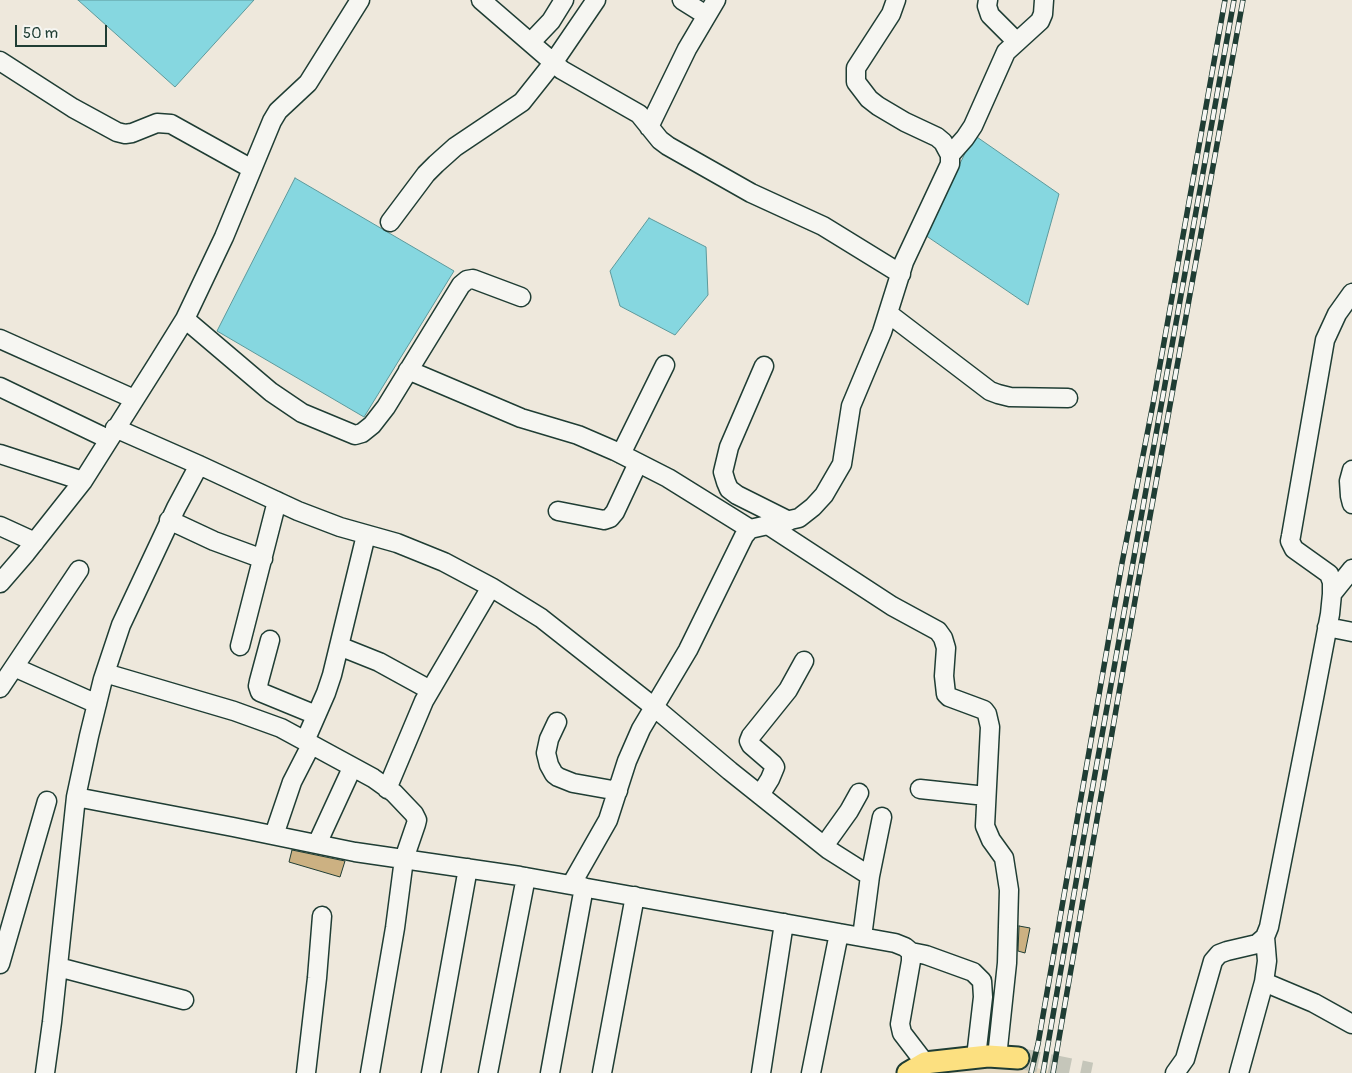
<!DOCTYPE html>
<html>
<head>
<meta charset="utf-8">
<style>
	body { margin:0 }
	#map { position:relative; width:1352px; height:1073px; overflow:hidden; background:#eee8dc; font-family:Pangolin,sans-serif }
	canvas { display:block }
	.scale { position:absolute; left:15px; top:25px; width:92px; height:22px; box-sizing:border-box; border:2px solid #1f3d34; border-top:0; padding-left:6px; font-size:15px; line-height:18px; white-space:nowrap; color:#1f3d34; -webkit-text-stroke:4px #f6f6f2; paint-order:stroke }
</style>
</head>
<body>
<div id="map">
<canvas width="1352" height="1073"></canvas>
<div class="scale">50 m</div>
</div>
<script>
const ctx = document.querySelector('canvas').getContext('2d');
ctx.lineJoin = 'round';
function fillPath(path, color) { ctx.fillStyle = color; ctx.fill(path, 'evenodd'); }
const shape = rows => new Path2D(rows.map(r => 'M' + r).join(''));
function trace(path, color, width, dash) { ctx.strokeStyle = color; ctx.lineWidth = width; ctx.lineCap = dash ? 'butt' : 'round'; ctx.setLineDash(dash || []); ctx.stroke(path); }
fillPath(shape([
	[959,1061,1016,1063,1058,1073,946,1073]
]), '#e4d8c1');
const water = shape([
	[78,0,254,0,175,87,78,0],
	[974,135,1059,194,1028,305,925,235,974,135],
	[295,178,454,271,364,417,217,331,295,178],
	[649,218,706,247,708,295,675,335,620,306,610,271,649,218]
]);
fillPath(water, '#86d7e0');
trace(water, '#5d999b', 1);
const building = shape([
	[292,850,345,861,340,877,289,862,292,850],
	[1019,926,1030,928,1025,953,1018,951,1019,926]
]);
fillPath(building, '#ccb182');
trace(building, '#1f3d34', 1);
trace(shape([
	[1018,1058,1091,1073]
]), '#c5c6ba', 21, [21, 11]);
const minor = shape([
	[481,0,562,70,639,114,660,140,668,146,751,193,823,226,901,274],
	[682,0,706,15],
	[988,0,987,6,990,15,1016,41],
	[531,42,551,21,564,0],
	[0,61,73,108,117,132,125,134,132,133,157,123,171,124,252,169],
	[649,127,687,49,716,0],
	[950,155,965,138,973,126,1006,52,1040,21,1043,14,1044,0],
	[390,222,426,174,436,164,455,147,522,102,553,63,596,0],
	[889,314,990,391,998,394,1010,397,1068,398],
	[185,319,271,392,302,413,355,435,362,433,372,425,386,407,461,285,467,280,473,279,521,297],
	[0,339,134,399],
	[764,366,729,447,723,472,726,482,729,489,737,495,789,521],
	[408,370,521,418,578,435,615,451,668,478,750,529],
	[0,387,108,439],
	[115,428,199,465,298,511,340,527,397,543,444,562,491,587,541,618,654,707,730,771,829,850,870,876],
	[0,454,83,481],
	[621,454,665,365],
	[1352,470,1349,481,1350,496,1352,504],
	[558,511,604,520,610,518,615,512,638,463],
	[169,520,214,541,263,559],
	[768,525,892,606,938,631,943,638,946,648,944,676,946,694,949,697,984,710,987,714,990,727,985,826,991,840,1004,858,1009,890,1007,963,997,1057],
	[0,526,35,542],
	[0,583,26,553,83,481,157,364,185,319,224,237,272,121,278,111,308,83,360,0],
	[1332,594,1352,569],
	[1327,627,1352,632],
	[270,640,259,681,258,686,260,692,316,715],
	[240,646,277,501],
	[339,646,379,662,430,690],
	[14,667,97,704],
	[105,673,234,711,281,728,373,778,394,793,414,814,417,820,416,824,404,859,395,928,370,1073],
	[0,688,79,570],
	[557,722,549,739,546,753,549,765,554,774,558,777,573,783,618,791],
	[305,741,326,693,332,675,366,535],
	[387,789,424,701,491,587],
	[920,789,986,796],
	[760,795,770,779,775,767,773,764,751,745,749,741,751,736,788,690,804,661],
	[76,797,233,827,355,852,520,876,895,943,905,947,911,952,911,961,900,1024,902,1033,925,1063],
	[274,835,292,782,311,745],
	[317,844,352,768],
	[824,846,849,811,859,793],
	[571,885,608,820,627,761,641,729,688,650,744,536,750,529,799,518,813,507,824,495,842,464,851,406,882,332,904,262,950,164,950,155,943,142,937,137,905,122,878,106,869,99,856,82,856,68,891,14,896,0],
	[862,937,870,876,882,817],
	[911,952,926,955,973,972,982,981,983,997,976,1057],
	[0,964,47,801],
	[58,967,184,1000],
	[1264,982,1314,1003,1352,1024],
	[45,1073,52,1022,76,797,89,736,103,679,121,625,176,508,199,465],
	[306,1073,317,978,322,916],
	[431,1073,468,868],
	[488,1073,526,877],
	[550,1073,584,887],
	[602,1073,635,896],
	[761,1073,784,923],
	[811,1073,839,933],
	[1175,1073,1185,1059,1213,961,1219,954,1227,951,1257,944,1265,937,1269,927,1314,698,1330,614,1332,594,1332,582,1329,574,1294,549,1290,541,1291,536,1325,340,1337,314,1352,293],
	[1239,1073,1264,982,1267,961,1265,937]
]);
const major = shape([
	[908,1073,925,1063,988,1056,1018,1058]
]);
trace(minor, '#1f3d34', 21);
trace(major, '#1f3d34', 25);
trace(minor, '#f6f6f2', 18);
trace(major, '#fce080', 21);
const rail = shape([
	[1031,1073,1038,1044,1122,563,1153,404,1225,0],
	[1043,1073,1088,813,1234,0],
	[1053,1073,1138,583,1243,0]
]);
trace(rail, '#1f3d34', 5.5);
trace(rail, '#f6f6f2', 4, [11]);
</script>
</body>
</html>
